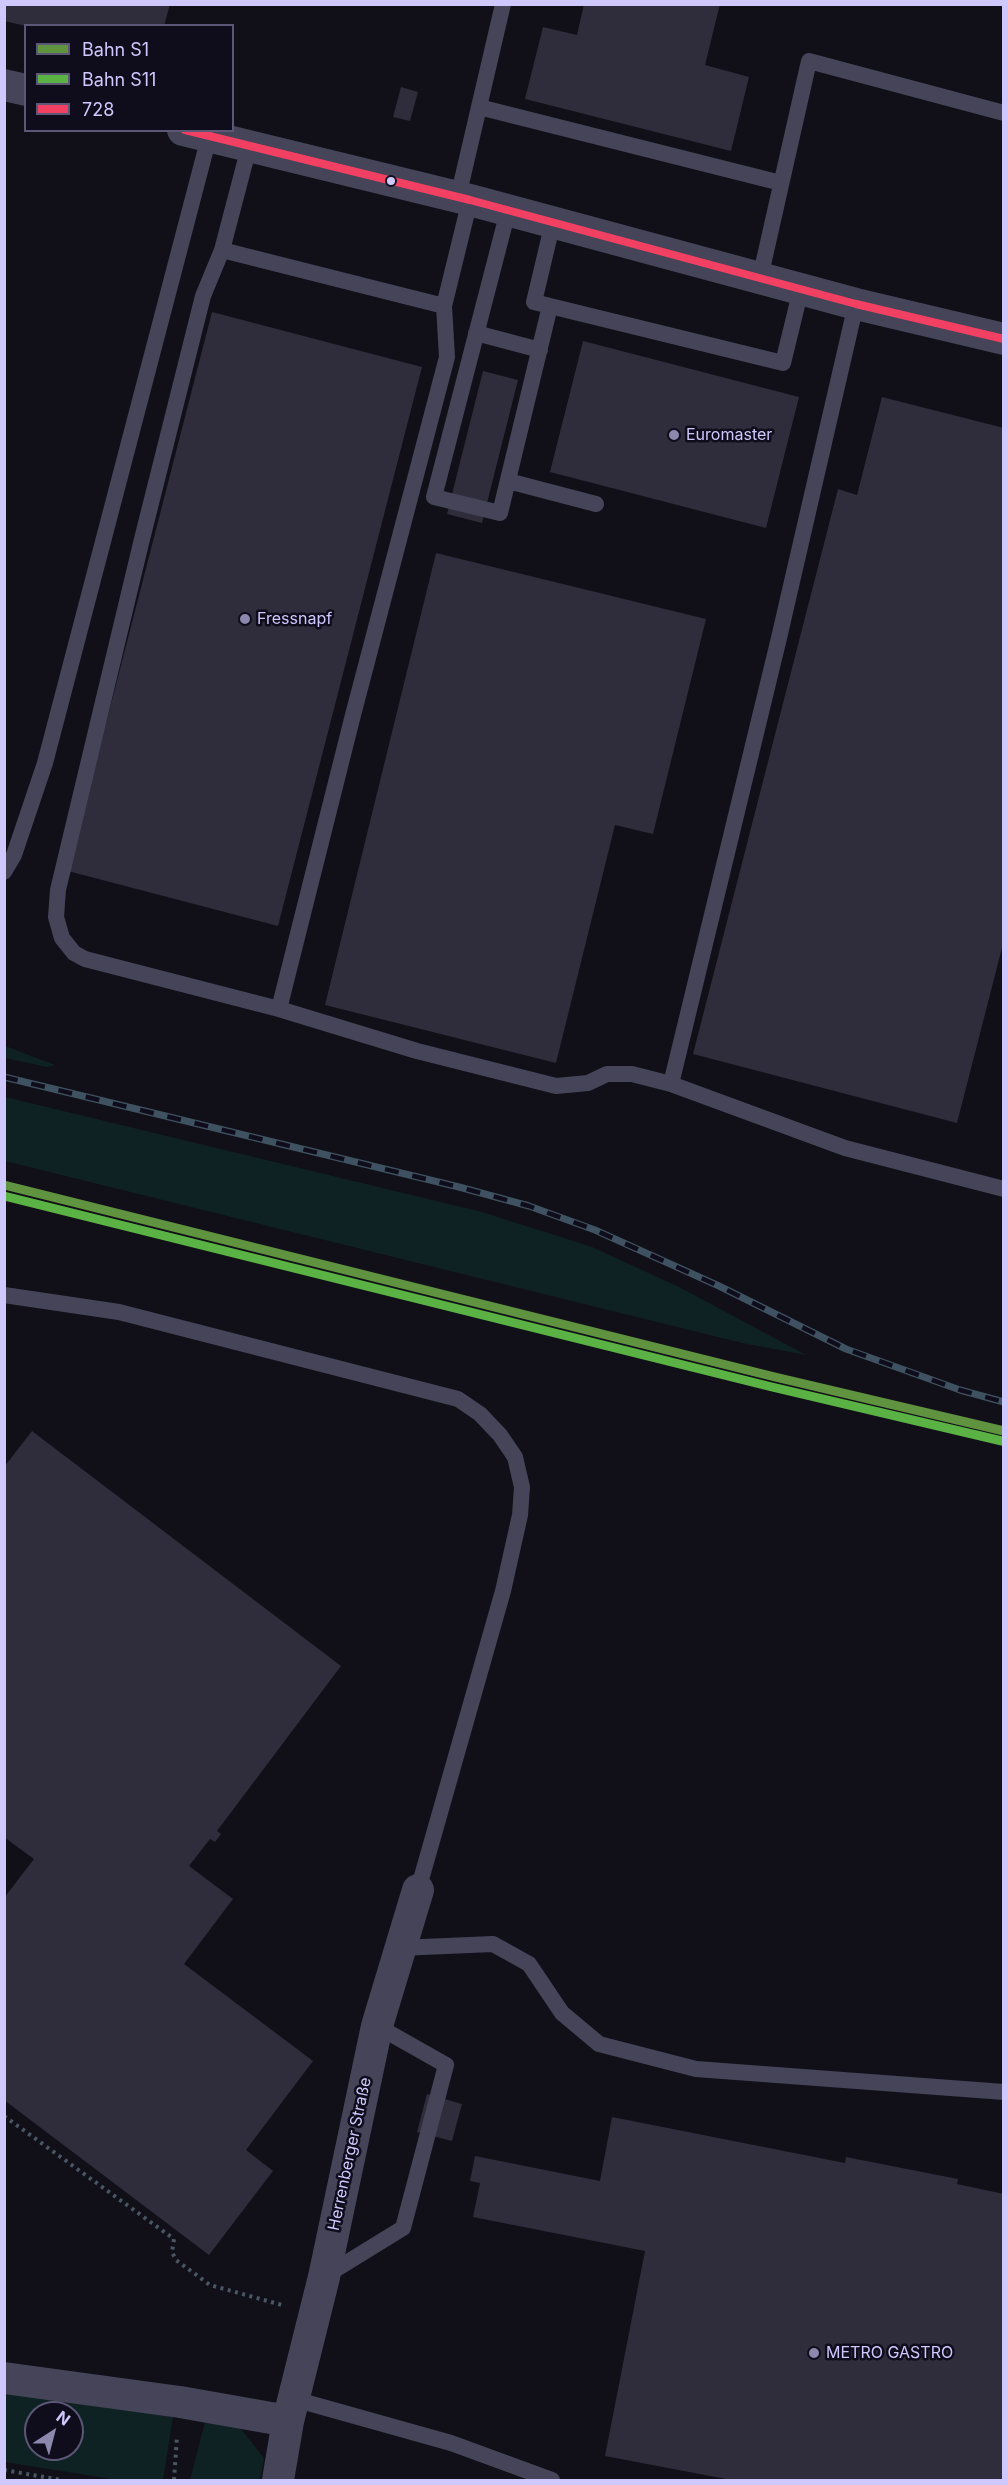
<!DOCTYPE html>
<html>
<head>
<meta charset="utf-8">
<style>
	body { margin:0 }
	#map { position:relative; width:1008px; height:2485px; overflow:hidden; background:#111018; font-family:Inter,sans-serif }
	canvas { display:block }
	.frame { position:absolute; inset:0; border:6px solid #cfc8fd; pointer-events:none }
	.legend { position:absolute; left:24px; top:24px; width:210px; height:108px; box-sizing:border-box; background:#0f0c1c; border:2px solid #5c5776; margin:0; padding:8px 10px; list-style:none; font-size:18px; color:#cfc8fd }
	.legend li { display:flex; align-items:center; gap:12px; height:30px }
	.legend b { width:30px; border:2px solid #5c5776 }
	.north { position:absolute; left:24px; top:2401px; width:60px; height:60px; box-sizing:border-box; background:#0f0c1c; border:2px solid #5c5776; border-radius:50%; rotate:36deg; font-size:16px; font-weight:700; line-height:24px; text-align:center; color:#cfc8fd }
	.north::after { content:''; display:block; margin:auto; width:21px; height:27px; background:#8c88ad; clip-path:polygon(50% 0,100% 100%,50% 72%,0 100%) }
</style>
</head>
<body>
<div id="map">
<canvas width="1008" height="2485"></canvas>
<div class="frame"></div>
<ul class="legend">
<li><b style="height:8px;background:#609340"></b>Bahn S1</li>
<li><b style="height:8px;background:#59b243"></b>Bahn S11</li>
<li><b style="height:8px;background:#f24062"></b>728</li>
</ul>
<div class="north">N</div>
</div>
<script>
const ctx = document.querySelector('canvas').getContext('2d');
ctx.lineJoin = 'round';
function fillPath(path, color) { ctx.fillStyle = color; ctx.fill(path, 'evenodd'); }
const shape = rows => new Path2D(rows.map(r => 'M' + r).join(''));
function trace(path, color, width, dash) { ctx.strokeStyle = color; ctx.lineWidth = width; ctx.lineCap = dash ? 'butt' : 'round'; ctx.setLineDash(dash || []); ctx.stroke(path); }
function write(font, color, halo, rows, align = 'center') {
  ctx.font = font + ' Inter,sans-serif'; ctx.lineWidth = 5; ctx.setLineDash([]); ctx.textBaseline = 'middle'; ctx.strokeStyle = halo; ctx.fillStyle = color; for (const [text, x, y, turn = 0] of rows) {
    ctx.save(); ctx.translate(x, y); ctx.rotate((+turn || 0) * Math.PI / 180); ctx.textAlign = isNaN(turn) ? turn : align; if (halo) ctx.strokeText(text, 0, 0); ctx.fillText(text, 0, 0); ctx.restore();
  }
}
fillPath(shape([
	[4,1046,5,1046,55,1065,47,1067,5,1058],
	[5,1097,482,1212,592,1247,681,1288,806,1355,742,1343,5,1161],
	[4,2393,173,2417,163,2480,118,2480,5,2462],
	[36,2413,72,2413,72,2449,36,2449],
	[206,2418,241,2429,264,2458,260,2480,190,2480]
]), '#0f2223');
fillPath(shape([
	[4,4,170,4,164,26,26,26,4,21],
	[584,4,720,4,705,65,749,77,731,151,525,99,543,27,577,35],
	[401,87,418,92,410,121,393,117],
	[212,312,422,367,278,926,68,871],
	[583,341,799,397,766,528,550,472],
	[483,371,518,380,482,523,447,514],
	[882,397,1004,428,1004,940,957,1123,693,1054,838,489,857,495],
	[436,553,706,619,653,834,615,825,556,1063,325,1005],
	[32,1431,341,1666,217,1831,221,1834,215,1842,210,1839,189,1866,233,1899,184,1964,313,2061,246,2150,273,2171,209,2255,4,2100,4,1898,34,1859,4,1837,4,1467],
	[427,2094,462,2104,452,2141,417,2132],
	[612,2117,845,2163,846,2157,958,2179,957,2184,1004,2194,1004,2480,731,2480,605,2456,645,2251,473,2217,480,2183,470,2181,475,2156,600,2181]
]), '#2f2c3b');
trace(shape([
	[4,2116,174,2239,172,2252,176,2260,210,2285,282,2305],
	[4,2470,61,2480],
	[174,2480,177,2436]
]), '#485763', 4, [3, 4.5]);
trace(shape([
	[479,107,781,183],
	[249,147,222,250,203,296,142,539,58,890,56,917,62,938,74,953,85,959,279,1009,353,715,447,357,444,306,470,200],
	[458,197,503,4],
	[508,211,434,497,500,513,550,306,534,302,553,222],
	[222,250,444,306],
	[760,278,809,61,1004,113],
	[550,306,783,363,801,289],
	[476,333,540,350],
	[508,481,596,504],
	[4,872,14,855,45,763,209,137],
	[279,1009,417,1051,556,1086,588,1083,607,1074,632,1074,671,1084,845,1148,1004,1189],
	[671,1084,779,638,856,304],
	[4,1295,119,1312,458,1399,480,1414,500,1435,515,1457,522,1487,520,1515,503,1591,418,1890],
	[399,1948,493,1944,529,1964,562,2013,599,2044,696,2069,1004,2092],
	[325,2276,403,2228,446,2065,377,2026],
	[294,2399,451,2443,552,2480]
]), '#454459', 16);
trace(shape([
	[4,85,26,90],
	[183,130,470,200,856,304,1004,339],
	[4,2378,180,2402,288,2421],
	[278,2480,288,2421,324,2277,377,2026,418,1890]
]), '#454459', 32);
const rail = shape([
	[4,1077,459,1187,529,1206,595,1230,719,1286,846,1349,960,1390,1004,1402]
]);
trace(rail, '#3f5261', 7);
trace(rail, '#0f0c1c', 4.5, [14]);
trace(shape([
	[185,130,470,200,856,304,1004,339]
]), '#f24062', 8);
trace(shape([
	[4,1185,775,1377,1004,1431]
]), '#609340', 9);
trace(shape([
	[4,1196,772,1387,1002,1441]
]), '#59b243', 9);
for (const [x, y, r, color] of [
	[391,181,5,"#cfc8fd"],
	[674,435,6,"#8c88ad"],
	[245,619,6,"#8c88ad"],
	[814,2353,6,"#8c88ad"]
]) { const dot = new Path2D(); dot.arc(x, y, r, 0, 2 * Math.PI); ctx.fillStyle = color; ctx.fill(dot); trace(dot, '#0f0c1c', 2); }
write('16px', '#cfc8fd', '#0f0c1c', [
	["Euromaster",686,435],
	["Fressnapf",257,619],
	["METRO GASTRO",826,2353]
], 'left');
write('16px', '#cfc8fd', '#0f0c1c', [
	["Herrenberger Straße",350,2154,-78]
]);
</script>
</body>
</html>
